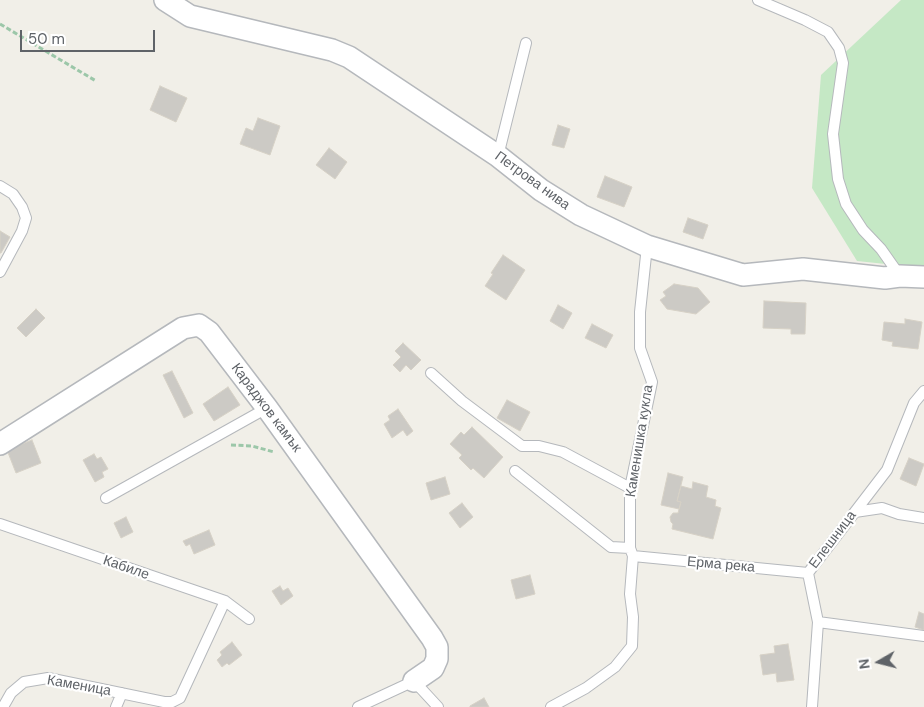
<!DOCTYPE html>
<html>
<head>
<meta charset="utf-8">
<style>
	body { margin:0 }
	#map { position:relative; width:924px; height:707px; overflow:hidden; background:#f1efe8; font-family:"DM Sans",sans-serif }
	canvas { display:block }
	.north { position:absolute; left:854px; top:637px; width:50px; height:50px; -webkit-text-stroke:4px #fff; paint-order:stroke; rotate:262deg; font-size:14px; font-weight:700; line-height:20px; text-align:center; color:#5f6368 }
	.north::after { content:''; display:block; margin:auto; width:18px; height:22px; background:#5f6368; clip-path:polygon(50% 0,100% 100%,50% 72%,0 100%) }
	.scale { position:absolute; left:20px; top:30px; width:135px; height:22px; box-sizing:border-box; border:2px solid #5f6368; border-top:0; padding-left:6px; font-size:15px; line-height:18px; white-space:nowrap; color:#5f6368; -webkit-text-stroke:4px #fff; paint-order:stroke }
</style>
</head>
<body>
<div id="map">
<canvas width="924" height="707"></canvas>
<div class="north">N</div>
<div class="scale">50 m</div>
</div>
<script>
const ctx = document.querySelector('canvas').getContext('2d');
ctx.lineJoin = 'round';
function fillPath(path, color) { ctx.fillStyle = color; ctx.fill(path, 'evenodd'); }
const shape = rows => new Path2D(rows.map(r => 'M' + r).join(''));
function trace(path, color, width, dash) { ctx.strokeStyle = color; ctx.lineWidth = width; ctx.lineCap = dash ? 'butt' : 'round'; ctx.setLineDash(dash || []); ctx.stroke(path); }
function write(font, color, halo, rows, align = 'center') {
  ctx.font = font + ' "DM Sans",sans-serif'; ctx.lineWidth = 4.5; ctx.setLineDash([]); ctx.textBaseline = 'middle'; ctx.strokeStyle = halo; ctx.fillStyle = color; for (const [text, x, y, turn = 0] of rows) {
    ctx.save(); ctx.translate(x, y); ctx.rotate((+turn || 0) * Math.PI / 180); ctx.textAlign = isNaN(turn) ? turn : align; if (halo) ctx.strokeText(text, 0, 0); ctx.fillText(text, 0, 0); ctx.restore();
  }
}
fillPath(shape([
	[901,0,924,0,924,268,857,261,812,188,821,75]
]), '#c5e8c5');
const building = shape([
	[160,86,187,98,176,122,150,110,160,86],
	[258,118,280,126,270,155,240,144,246,128,253,131,258,118],
	[558,125,570,129,564,148,552,145,558,125],
	[329,148,347,162,335,179,316,165,329,148],
	[605,176,632,187,624,207,597,197,605,176],
	[688,218,708,225,703,239,683,232,688,218],
	[0,231,10,237,1,253,0,253,0,231],
	[503,255,525,270,506,300,485,286,493,274,491,273,503,255],
	[674,284,698,288,710,302,696,314,667,309,660,300,666,296,663,292,674,284],
	[764,301,806,303,805,334,791,334,791,329,763,328,764,301],
	[558,305,572,313,563,329,550,321,558,305],
	[36,309,45,318,26,337,17,328,36,309],
	[905,319,922,322,918,349,892,346,893,342,882,340,884,322,905,324,905,319],
	[592,324,613,335,606,348,585,338,592,324],
	[403,343,421,360,411,370,406,365,400,372,393,365,401,357,395,351,403,343],
	[172,371,193,413,184,418,163,375,172,371],
	[228,387,240,405,214,421,203,404,228,387],
	[507,400,530,412,520,431,497,418,507,400],
	[398,409,413,431,407,436,403,430,392,438,384,424,390,420,388,416,398,409],
	[472,427,503,457,484,478,473,468,471,470,459,458,462,455,450,444,461,432,464,435,472,427],
	[32,440,41,463,16,473,7,450,32,440],
	[94,454,97,459,101,457,108,469,102,472,104,477,95,482,83,460,94,454],
	[909,458,924,464,916,486,900,479,909,458],
	[668,473,683,477,677,501,681,502,679,509,661,505,668,473],
	[445,477,450,494,431,500,426,483,445,477],
	[693,482,708,486,706,497,716,500,715,506,721,508,713,539,672,529,673,524,671,522,670,517,673,513,678,513,681,502,677,501,681,486,692,489,693,482],
	[462,503,473,517,460,528,449,513,462,503],
	[126,517,133,532,121,538,114,523,126,517],
	[209,530,215,545,194,554,190,544,186,546,183,541,209,530],
	[530,575,535,594,516,599,511,580,530,575],
	[280,586,283,591,288,588,293,596,281,605,272,591,280,586],
	[919,612,924,614,924,630,915,627,919,612],
	[232,642,242,655,229,665,227,663,222,667,217,660,222,655,220,652,232,642],
	[788,644,794,680,777,682,776,673,763,675,760,655,775,653,774,646,788,644],
	[484,698,489,707,470,707,470,706,484,698]
]);
fillPath(building, '#cccac5');
trace(building, '#d6d1c6', 1);
const lane = shape([
	[758,0,805,20,828,32,839,48,843,63,833,134,838,179,846,204,863,230,881,249,900,276],
	[498,156,526,43],
	[0,186,13,194,22,207,26,218,22,231,0,272],
	[431,373,462,401,522,446,539,446,563,452,630,488],
	[515,471,611,547,630,548],
	[106,498,267,408],
	[855,512,882,508,899,514,924,518],
	[0,524,225,601,249,619],
	[633,556,808,573],
	[818,622,924,636],
	[3,707,11,693,24,682,48,678,164,702,172,702,180,698,225,601],
	[116,707,122,693],
	[358,707,414,681,438,707],
	[551,707,586,688,615,667,632,646,633,617,630,594,633,556,630,548,630,488,652,382,640,348,640,312,647,246],
	[812,707,818,622,808,573,887,470,914,403,924,391]
]);
const street = shape([
	[165,0,190,16,332,50,349,57,498,156,541,190,581,215,647,246,743,275,803,269,885,278,900,276,924,277],
	[0,444,183,328,199,325,209,332,267,408,432,638,437,647,437,659,433,668,414,681]
]);
trace(lane, '#b5b8bc', 12);
trace(street, '#b5b8bc', 24);
trace(shape([
	[0,24,96,81],
	[231,445,252,446,274,452]
]), '#9cc7a9', 3, [5, 2.5]);
trace(lane, '#fff', 10);
trace(street, '#fff', 21);
write('14px', '#5f6368', '#fff', [
	["Петрова нива",532,181,36],
	["Караджов камък",266,408,53],
	["Каменишка кукла",640,441,-81],
	["Елешница",833,540,-53],
	["Ерма река",721,565,5],
	["Кабиле",126,568,19],
	["Каменица",79,686,10]
]);
</script>
</body>
</html>
